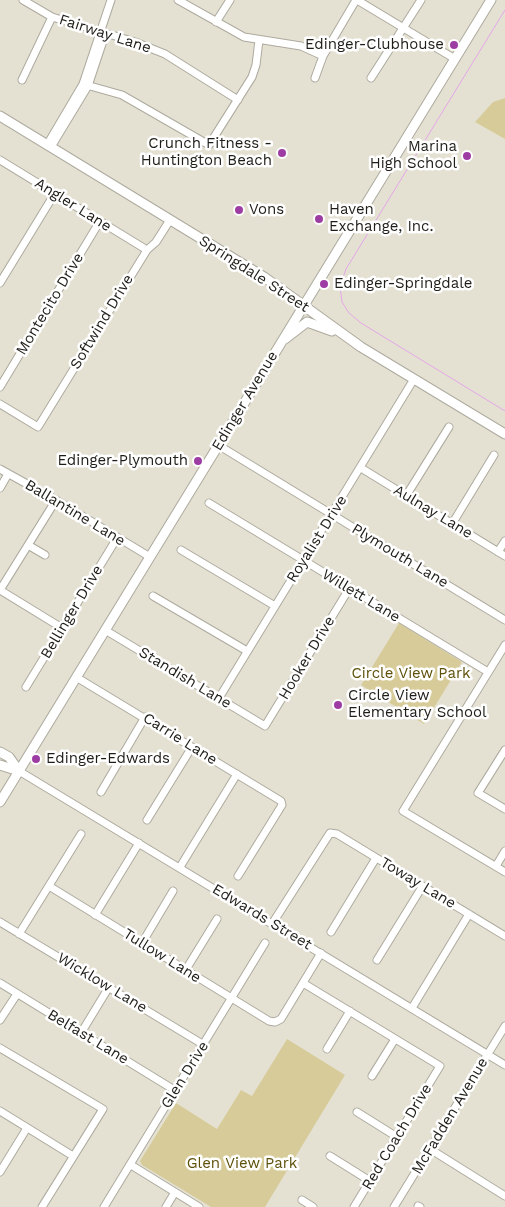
<!DOCTYPE html>
<html>
<head>
<meta charset="utf-8">
<style>
	body { margin:0 }
	canvas { display:block; background:#e4e1d3 }
</style>
</head>
<body>
<canvas width="505" height="1207"></canvas>
<script>
const ctx = document.querySelector('canvas').getContext('2d');
ctx.lineJoin = 'round';
function fillPath(path, color) { ctx.fillStyle = color; ctx.fill(path, 'evenodd'); }
const shape = rows => new Path2D(rows.map(r => 'M' + r).join(''));
function trace(path, color, width, dash) { ctx.strokeStyle = color; ctx.lineWidth = width; ctx.lineCap = dash ? 'butt' : 'round'; ctx.setLineDash(dash || []); ctx.stroke(path); }
function write(font, color, halo, rows, align = 'center') {
  ctx.font = font + ' "Work Sans",sans-serif'; ctx.lineWidth = 5; ctx.setLineDash([]); ctx.textBaseline = 'middle'; ctx.strokeStyle = halo; ctx.fillStyle = color; for (const [text, x, y, turn = 0] of rows) {
    ctx.save(); ctx.translate(x, y); ctx.rotate((+turn || 0) * Math.PI / 180); ctx.textAlign = isNaN(turn) ? turn : align; if (halo) ctx.strokeText(text, 0, 0); ctx.fillText(text, 0, 0); ctx.restore();
  }
}
fillPath(shape([
	[505,98,505,139,475,122,493,102],
	[399,623,462,662,424,724,361,685],
	[287,1039,345,1075,265,1207,211,1207,142,1165,140,1161,176,1103,217,1129,241,1090,252,1096]
]), '#d7cc99');
trace(shape([
	[505,10,346,269,340,286,342,302,349,313,361,323,505,411]
]), '#e4a6e8', 1);
const minor = shape([
	[23,0,52,17,135,42,165,54,238,100],
	[178,0,244,37,301,46,323,56],
	[357,0,455,59],
	[216,22,230,0],
	[315,78,323,56,356,0],
	[371,78,421,0],
	[22,80,52,17],
	[83,84,122,95,209,145,252,77,256,65,259,40],
	[47,145,83,84,111,0],
	[51,147,88,86,103,41,102,33],
	[0,160,147,250],
	[0,283,55,193],
	[0,387,100,221],
	[0,404,38,427,147,250,156,242,170,220],
	[218,445,505,620],
	[361,468,505,556],
	[0,469,56,500,150,557],
	[0,488,8,474],
	[406,496,449,427],
	[209,503,488,672],
	[452,524,494,455],
	[28,545,45,555],
	[181,550,275,606],
	[498,552,505,541],
	[0,590,56,500],
	[0,590,62,628],
	[153,596,247,651],
	[105,630,265,726,349,589],
	[505,645,403,811,505,872],
	[76,677,281,801,282,805,238,876],
	[26,687,117,538],
	[219,698,414,379],
	[505,750,478,793,505,809],
	[19,771,505,1065],
	[101,792,145,717],
	[147,820,192,747],
	[496,866,505,851],
	[180,867,237,774],
	[49,886,269,1021,275,1022,281,1019,321,953],
	[95,915,139,843],
	[0,922,204,1045],
	[272,924,330,833,337,834,505,936],
	[331,932,376,858],
	[19,934,81,834],
	[142,943,173,891],
	[377,960,422,887],
	[185,971,217,919],
	[0,983,176,1091],
	[303,983,440,1066,354,1207],
	[412,1008,469,914],
	[0,1020,17,994],
	[81,1033,109,987],
	[0,1048,103,1109,42,1207],
	[327,1049,350,1011],
	[372,1076,395,1039],
	[0,1111,73,1156],
	[357,1112,397,1137],
	[430,1149,505,1196],
	[330,1156,370,1181],
	[131,1165,199,1207],
	[0,1172,27,1128],
	[302,1200,313,1207],
	[418,1206,420,1207],
	[104,1207,265,943],
	[166,1207,175,1192],
	[394,1207,505,1026]
]);
const major = shape([
	[0,116,264,277,361,347,505,434],
	[285,339,307,322,332,331],
	[0,752,9,757,19,771],
	[0,765,19,771],
	[0,802,491,0]
]);
trace(minor, '#adaa9e', 9);
trace(major, '#adaa9e', 11);
trace(minor, '#fff', 7);
trace(major, '#fff', 9);
for (const [x, y, r, color] of [
	[454,45,5,"#9d3da4"],
	[282,153,5,"#9d3da4"],
	[467,156,5,"#9d3da4"],
	[239,210,5,"#9d3da4"],
	[319,219,5,"#9d3da4"],
	[324,284,5,"#9d3da4"],
	[198,461,5,"#9d3da4"],
	[338,705,5,"#9d3da4"],
	[36,759,5,"#9d3da4"]
]) { const dot = new Path2D(); dot.arc(x, y, r, 0, 2 * Math.PI); ctx.fillStyle = color; ctx.fill(dot); trace(dot, '#fff', 2); }
write('15px', '#1e1d18', '#fff', [
	["Fairway Lane",105,34,18],
	["Angler Lane",73,205,32],
	["Springdale Street",254,274,33],
	["Montecito Drive",50,304,-59],
	["Softwind Drive",102,322,-59],
	["Edinger Avenue",245,401,-59],
	["Aulnay Lane",433,512,31],
	["Ballantine Lane",75,513,31],
	["Royalist Drive",317,539,-58],
	["Plymouth Lane",400,556,31],
	["Willett Lane",361,596,31],
	["Bellinger Drive",72,612,-59],
	["Hooker Drive",307,658,-59],
	["Standish Lane",185,678,31],
	["Carrie Lane",180,739,32],
	["Toway Lane",418,883,31],
	["Edwards Street",262,917,31],
	["Tullow Lane",162,956,32],
	["Wicklow Lane",102,983,31],
	["Belfast Lane",88,1037,31],
	["Glen Drive",185,1075,-58],
	["McFadden Avenue",450,1116,-59],
	["Red Coach Drive",397,1137,-59]
]);
write('15px', '#1e1d18', '#fff', [
	["Edinger-Clubhouse",444,45,"right"],
	["Crunch Fitness -",272,144,"right"],
	["Huntington Beach",272,161,"right"],
	["Marina",457,147,"right"],
	["High School",457,164,"right"],
	["Vons",249,210],
	["Haven",329,210],
	["Exchange, Inc.",329,227],
	["Edinger-Springdale",334,284],
	["Edinger-Plymouth",188,461,"right"],
	["Circle View",348,696],
	["Elementary School",348,713],
	["Edinger-Edwards",46,759]
], 'left');
write('15px', '#5e5109', '#fff', [
	["Circle View Park",411,674],
	["Glen View Park",242,1164]
]);
</script>
</body>
</html>
